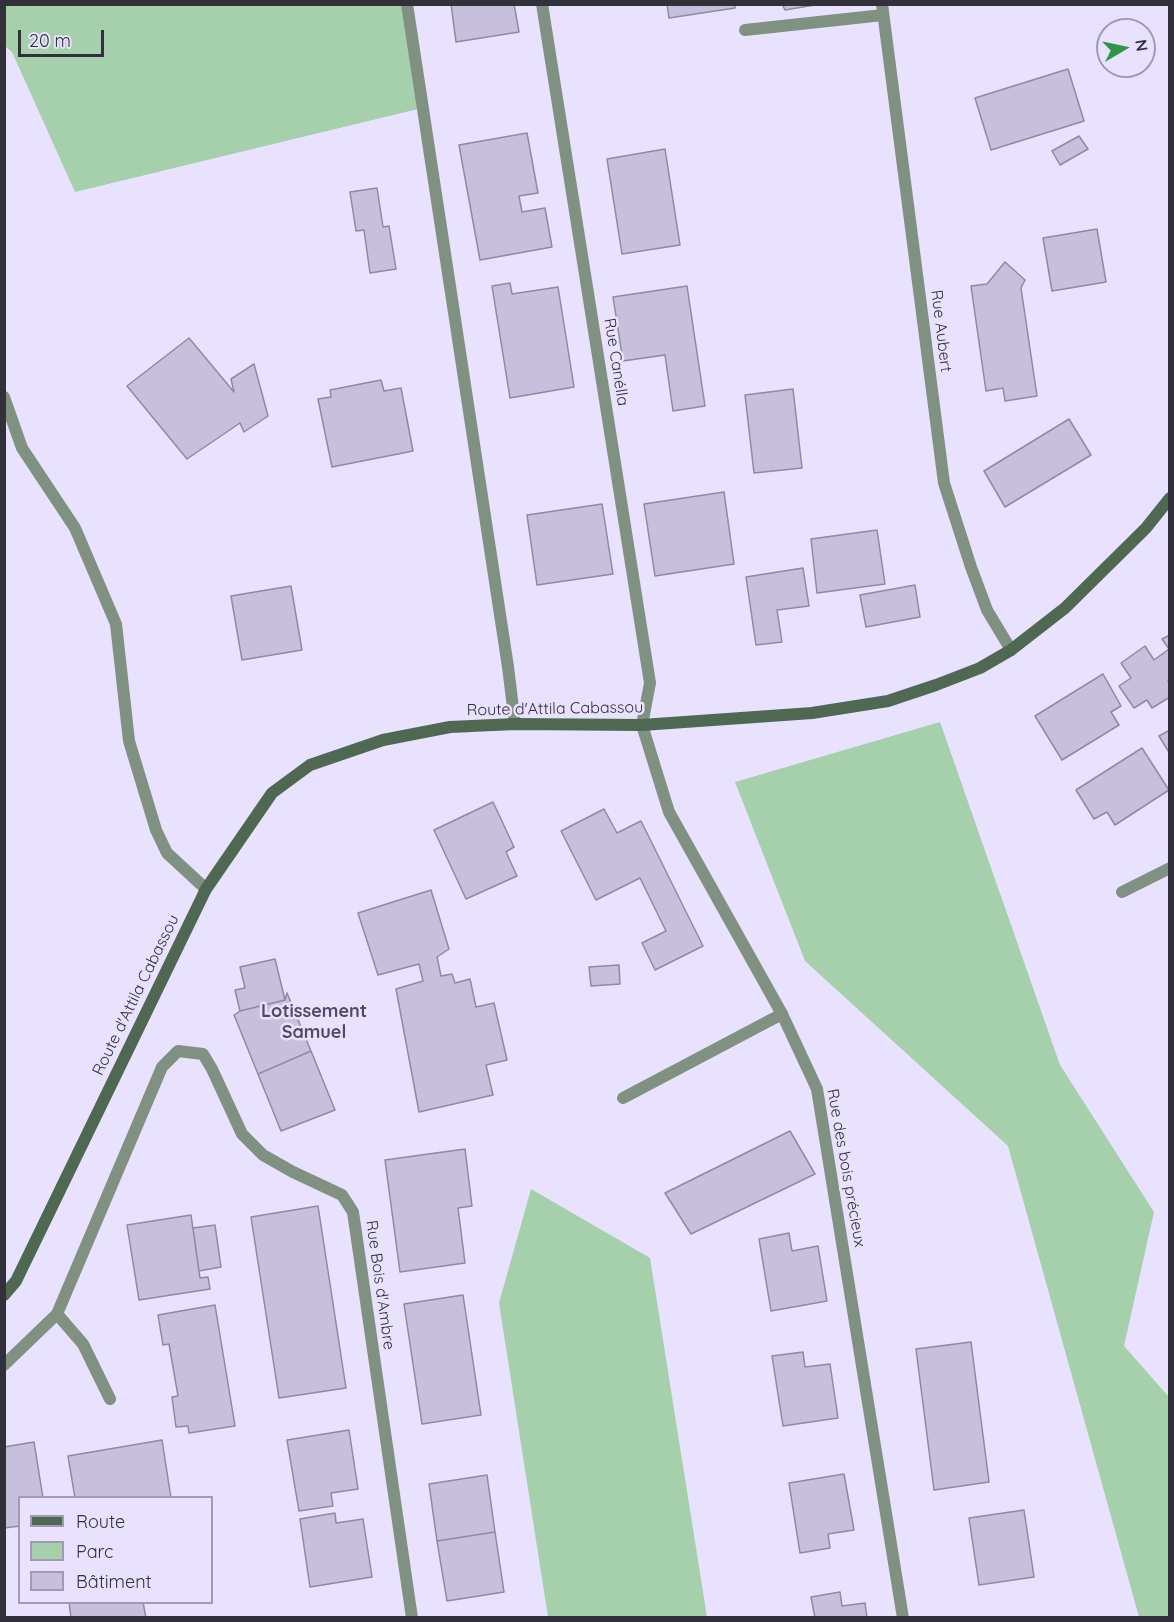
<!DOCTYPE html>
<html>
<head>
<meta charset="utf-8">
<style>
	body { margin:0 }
	#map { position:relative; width:1174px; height:1622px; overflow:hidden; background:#e9e2fe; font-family:Quicksand,sans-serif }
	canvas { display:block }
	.frame { position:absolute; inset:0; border:6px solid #32303b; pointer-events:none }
	.legend { position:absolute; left:18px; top:1496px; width:195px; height:108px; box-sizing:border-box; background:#e9e2fe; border:2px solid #a09bb0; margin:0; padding:8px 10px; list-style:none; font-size:18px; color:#32303b }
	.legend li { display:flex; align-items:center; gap:12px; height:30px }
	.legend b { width:30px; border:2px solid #a09bb0 }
	.north { position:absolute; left:1096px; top:18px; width:60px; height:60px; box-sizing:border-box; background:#e9e2fe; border:2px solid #a09bb0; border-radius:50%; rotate:81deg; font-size:16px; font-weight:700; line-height:24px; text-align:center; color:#32303b }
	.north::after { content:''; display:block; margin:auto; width:21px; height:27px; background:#319449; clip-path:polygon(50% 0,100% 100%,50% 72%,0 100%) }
	.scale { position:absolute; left:18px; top:30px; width:86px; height:27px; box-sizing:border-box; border:3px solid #32303b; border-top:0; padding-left:8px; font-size:18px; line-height:21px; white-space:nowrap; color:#32303b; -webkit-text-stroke:4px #e9e2fe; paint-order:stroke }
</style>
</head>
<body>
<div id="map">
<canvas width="1174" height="1622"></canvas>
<div class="frame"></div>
<ul class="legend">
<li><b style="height:8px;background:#4f6852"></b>Route</li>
<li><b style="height:16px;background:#a6cfab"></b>Parc</li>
<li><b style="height:16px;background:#c7c0dc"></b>Bâtiment</li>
</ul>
<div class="north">N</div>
<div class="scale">20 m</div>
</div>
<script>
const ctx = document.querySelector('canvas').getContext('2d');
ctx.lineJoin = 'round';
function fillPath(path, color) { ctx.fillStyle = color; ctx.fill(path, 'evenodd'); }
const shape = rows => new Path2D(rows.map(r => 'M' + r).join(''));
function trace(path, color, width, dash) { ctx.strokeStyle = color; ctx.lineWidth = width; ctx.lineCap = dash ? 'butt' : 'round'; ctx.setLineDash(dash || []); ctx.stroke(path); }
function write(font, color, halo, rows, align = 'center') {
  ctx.font = font + ' Quicksand,sans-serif'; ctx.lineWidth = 5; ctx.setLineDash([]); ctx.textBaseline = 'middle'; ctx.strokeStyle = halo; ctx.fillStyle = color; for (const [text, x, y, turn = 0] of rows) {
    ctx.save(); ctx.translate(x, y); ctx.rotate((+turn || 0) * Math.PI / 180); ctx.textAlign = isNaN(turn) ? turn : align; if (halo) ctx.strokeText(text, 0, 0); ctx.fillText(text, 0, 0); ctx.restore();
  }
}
fillPath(shape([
	[5,5,404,5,418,109,75,192,12,52,5,46],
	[940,722,1060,1065,1154,1212,1124,1346,1169,1397,1169,1617,1139,1617,1008,1146,805,961,735,782],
	[531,1189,650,1258,707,1617,548,1617,499,1303]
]), '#a6cfab');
const building = shape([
	[451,4,514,4,519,32,456,42,451,4],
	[667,4,735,4,735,8,669,18,667,4],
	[782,4,821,4,785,10,782,4],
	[1068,69,1084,121,991,150,975,98,1068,69],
	[527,133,538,193,519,196,522,212,545,208,552,247,480,260,459,145,527,133],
	[1079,136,1088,149,1060,165,1052,151,1079,136],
	[665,149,680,245,622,254,607,159,665,149],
	[377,188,383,227,389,226,396,269,370,273,364,230,356,231,350,192,377,188],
	[1097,229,1106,282,1052,291,1043,238,1097,229],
	[1005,262,1025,280,1021,288,1037,396,1005,401,1003,388,986,391,971,286,987,284,1005,262],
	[510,283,512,294,558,287,574,387,510,398,492,286,510,283],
	[687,286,705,406,673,411,665,355,623,361,613,297,687,286],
	[189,338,234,392,231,379,254,364,268,416,244,432,240,423,187,459,127,386,189,338],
	[381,380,384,391,401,388,413,451,332,467,318,399,331,397,330,390,381,380],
	[793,389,802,468,754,473,745,395,793,389],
	[1069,419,1091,455,1005,507,984,471,1069,419],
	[724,492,734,564,655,576,644,504,724,492],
	[602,504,613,574,537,585,527,515,602,504],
	[877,530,885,584,817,593,811,539,877,530],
	[803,568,809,606,777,610,782,642,756,645,746,577,803,568],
	[915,585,920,617,866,627,860,595,915,585],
	[291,586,302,650,242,660,231,596,291,586],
	[1170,635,1170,680,1168,681,1170,684,1170,697,1152,708,1147,700,1134,708,1119,686,1131,678,1121,663,1145,646,1154,660,1169,649,1162,639,1170,635],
	[1103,674,1121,706,1111,712,1119,725,1062,760,1035,716,1103,674],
	[1170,730,1170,754,1159,736,1170,730],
	[1142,748,1169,790,1115,825,1107,812,1094,819,1076,790,1142,748],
	[493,802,514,847,506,852,517,876,466,899,434,830,493,802],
	[604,809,617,833,641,821,703,946,655,970,642,943,666,931,640,878,596,900,561,831,604,809],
	[431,890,449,949,437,957,441,976,452,974,455,983,470,979,476,1007,494,1003,507,1060,486,1065,493,1095,419,1112,396,989,423,981,419,964,378,975,358,913,431,890],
	[275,959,285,1000,240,1011,235,990,245,988,240,967,275,959],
	[619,965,620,984,591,986,589,967,619,965],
	[287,993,311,1051,258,1074,234,1015,240,1011,285,1000,287,993],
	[311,1051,335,1110,281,1131,258,1074,311,1051],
	[790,1131,815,1174,691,1234,665,1193,790,1131],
	[465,1149,472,1206,458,1208,465,1263,400,1272,385,1160,465,1149],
	[318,1206,346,1388,279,1398,251,1217,318,1206],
	[191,1215,200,1278,208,1277,210,1289,139,1300,127,1225,191,1215],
	[215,1225,221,1267,199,1271,193,1228,215,1225],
	[789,1233,792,1251,818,1246,827,1301,771,1311,759,1239,789,1233],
	[463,1295,481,1415,422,1424,404,1304,463,1295],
	[215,1305,235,1426,189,1433,188,1426,176,1427,172,1397,178,1396,169,1344,163,1345,158,1315,215,1305],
	[971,1342,989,1482,934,1490,916,1349,971,1342],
	[803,1352,805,1367,830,1364,838,1418,783,1426,772,1356,803,1352],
	[349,1430,358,1489,331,1493,333,1506,299,1511,287,1440,349,1430],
	[162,1440,171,1498,75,1498,68,1456,162,1440],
	[34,1442,43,1498,20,1498,20,1526,4,1528,4,1447,34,1442],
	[844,1474,854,1530,828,1534,830,1548,800,1553,789,1483,844,1474],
	[487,1475,495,1532,437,1541,429,1484,487,1475],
	[1024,1510,1034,1577,979,1585,969,1518,1024,1510],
	[335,1513,336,1523,363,1519,372,1577,310,1587,300,1519,335,1513],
	[495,1532,504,1592,447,1601,437,1541,495,1532],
	[840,1592,842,1606,865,1603,867,1618,815,1618,811,1597,840,1592],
	[69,1602,143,1602,146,1618,71,1618,69,1602]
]);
fillPath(building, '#c7c0dc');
trace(building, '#8f89a3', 1.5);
trace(shape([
	[745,30,883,15],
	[623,1098,782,1014]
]), '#809181', 12);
trace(shape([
	[407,4,508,667,515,724],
	[542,4,650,683,642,725,669,812,782,1014,817,1089,903,1618],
	[882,4,944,483,971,567,987,610,1011,650],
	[4,397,22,448,75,528,116,624,129,741,156,830,167,853,206,889],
	[1122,892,1170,868],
	[57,1314,83,1344,110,1399],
	[4,1365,57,1314,162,1067,178,1051,203,1054,212,1069,242,1134,263,1155,293,1172,342,1195,353,1212,412,1618]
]), '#809181', 12);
trace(shape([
	[4,1295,16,1281,206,889,272,793,310,765,383,740,450,727,515,724,642,725,812,713,888,701,936,685,980,668,1011,650,1065,608,1146,528,1170,498]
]), '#4f6852', 12);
write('16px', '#32303b', '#e9e2fe', [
	["Rue Aubert",941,331,83],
	["Rue Canélla",616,362,81],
	["Route d'Attila Cabassou",555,709,-1],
	["Route d'Attila Cabassou",136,995,-64],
	["Rue des bois précieux",846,1168,80],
	["Rue Bois d'Ambre",380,1285,82]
]);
write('bold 18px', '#514b62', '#e9e2fe', [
	["Lotissement",314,1012],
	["Samuel",314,1033]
]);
</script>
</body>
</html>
